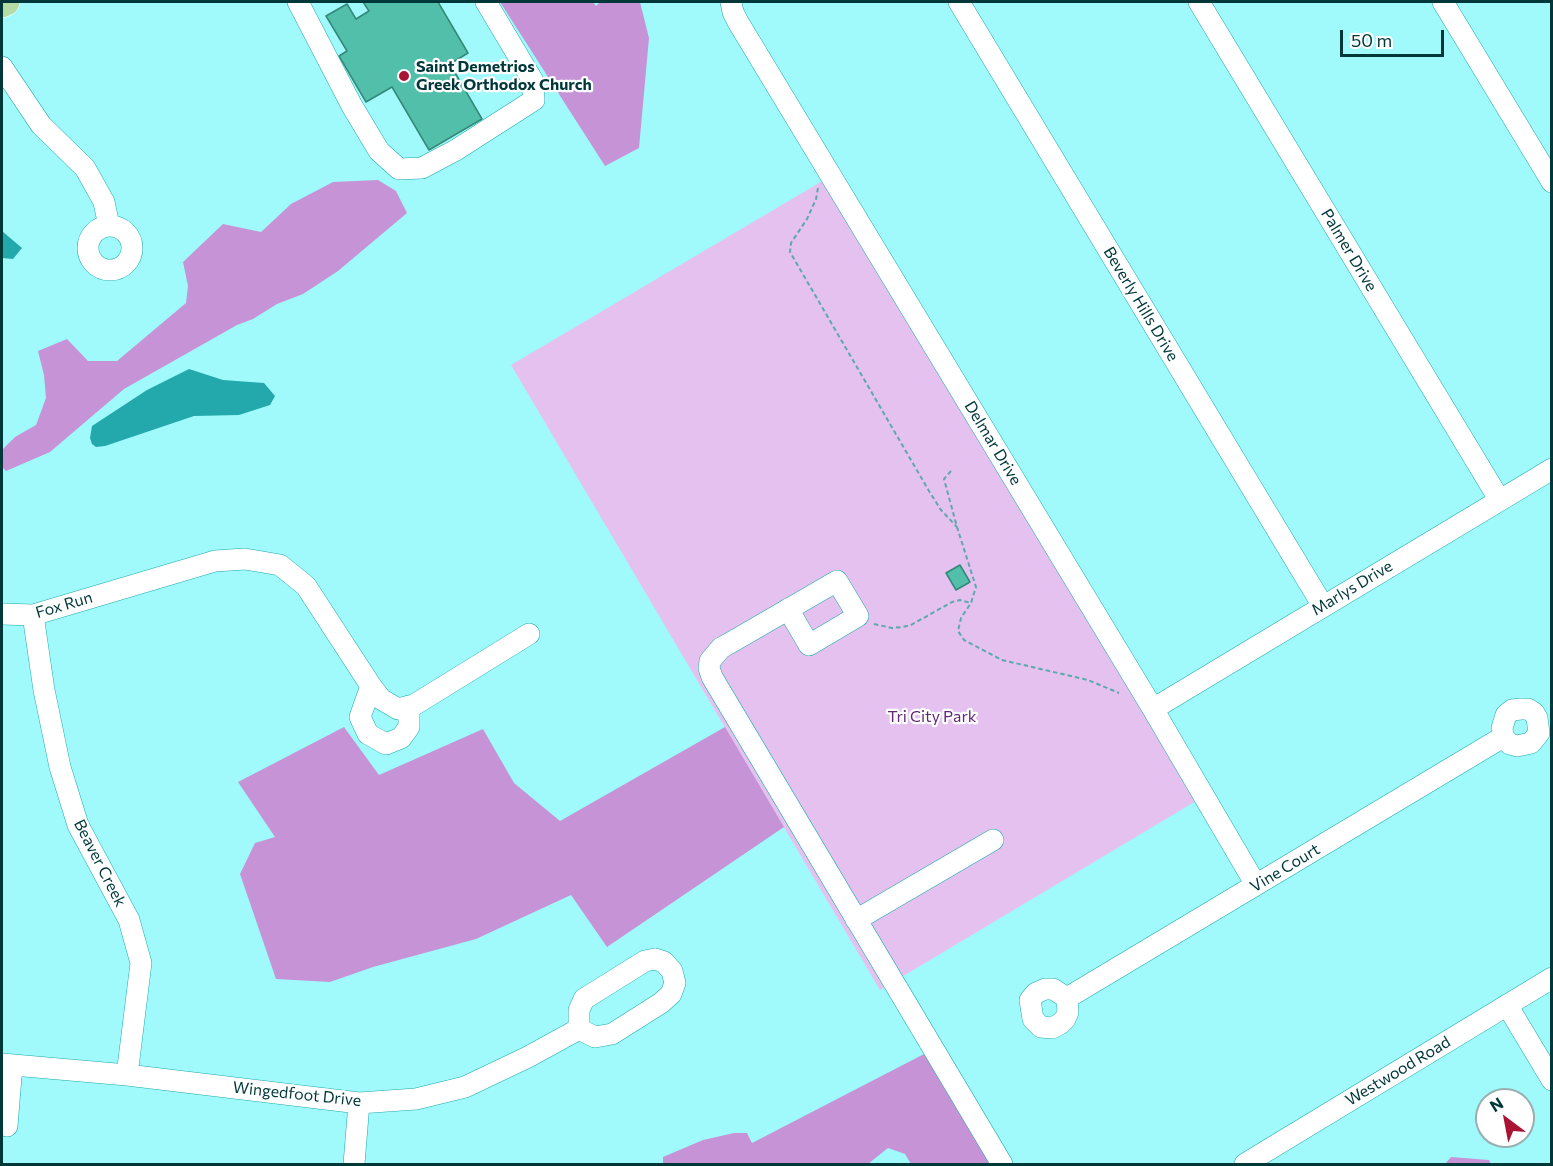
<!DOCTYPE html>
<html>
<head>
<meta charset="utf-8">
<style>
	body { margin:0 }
	#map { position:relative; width:1553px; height:1166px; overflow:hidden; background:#a0fafc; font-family:Commissioner,sans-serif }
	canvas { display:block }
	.frame { position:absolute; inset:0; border:3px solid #00383a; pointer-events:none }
	.north { position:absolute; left:1475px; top:1088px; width:60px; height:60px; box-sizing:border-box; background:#fff; border:2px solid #99afb0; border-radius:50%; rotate:328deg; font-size:16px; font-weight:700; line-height:24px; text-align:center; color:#00383a }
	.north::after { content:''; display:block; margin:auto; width:21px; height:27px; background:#aa1334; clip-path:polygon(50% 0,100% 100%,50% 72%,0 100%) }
	.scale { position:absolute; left:1340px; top:30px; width:104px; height:27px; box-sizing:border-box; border:3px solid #00383a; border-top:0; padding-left:8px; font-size:18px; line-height:21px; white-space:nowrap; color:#00383a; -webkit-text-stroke:4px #fff; paint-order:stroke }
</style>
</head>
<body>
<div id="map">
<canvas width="1553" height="1166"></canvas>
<div class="frame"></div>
<div class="north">N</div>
<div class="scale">50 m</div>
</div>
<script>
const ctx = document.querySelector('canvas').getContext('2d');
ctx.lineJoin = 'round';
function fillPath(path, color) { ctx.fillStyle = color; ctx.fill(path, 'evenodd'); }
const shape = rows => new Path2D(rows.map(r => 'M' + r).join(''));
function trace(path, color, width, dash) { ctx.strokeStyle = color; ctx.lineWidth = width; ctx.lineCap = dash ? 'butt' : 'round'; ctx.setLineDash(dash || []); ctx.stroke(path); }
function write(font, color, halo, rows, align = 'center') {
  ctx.font = font + ' Commissioner,sans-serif'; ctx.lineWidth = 4.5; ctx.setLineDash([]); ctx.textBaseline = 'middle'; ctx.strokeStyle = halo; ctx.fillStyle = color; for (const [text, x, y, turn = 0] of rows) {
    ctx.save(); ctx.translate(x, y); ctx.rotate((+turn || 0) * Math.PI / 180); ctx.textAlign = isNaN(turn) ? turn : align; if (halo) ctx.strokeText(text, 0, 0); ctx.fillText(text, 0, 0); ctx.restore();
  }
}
fillPath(shape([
	[824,180,1196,801,880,990,511,365]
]), '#e5c1f0');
fillPath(shape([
	[500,2,593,2,596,6,600,2,640,2,649,38,639,148,605,166],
	[378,180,396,191,407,213,338,271,303,294,277,304,253,319,237,325,124,389,50,452,6,471,2,467,2,450,15,437,36,425,46,398,44,375,38,351,67,339,88,361,117,361,186,303,188,286,183,262,223,224,261,232,291,204,333,182],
	[344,727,379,775,483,729,514,783,560,821,725,727,784,827,607,947,571,895,476,939,373,967,330,982,276,979,240,874,255,843,275,837,238,782],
	[926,1053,991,1164,911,1164,905,1154,888,1148,868,1164,663,1164,663,1157,703,1140,734,1133,747,1133,752,1143],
	[1451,1157,1489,1160,1491,1164,1445,1164]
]), '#c694d6');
fillPath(shape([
	[2,231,22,248,13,259,2,258],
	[189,369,223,380,264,383,275,396,270,405,239,415,194,416,105,446,96,447,92,444,90,438,92,426,147,390]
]), '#23a8ab');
const building = shape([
	[363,2,438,2,468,53,450,64,482,119,429,150,392,87,366,102,339,56,347,51,326,16,347,4,356,19,369,11,363,2],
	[960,565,970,582,956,590,946,573,960,565]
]);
fillPath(building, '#51bfa9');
trace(building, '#387', 1.5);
const minor = shape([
	[298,2,352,106,379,151,399,169,422,168,456,150,534,100,533,81,486,2],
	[731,2,733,12,738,22,1153,709,1256,885],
	[959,2,1323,606],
	[1199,2,1499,499],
	[1443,2,1552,182],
	[2,67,41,125,85,168,104,202,109,226],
	'88 248a22 22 0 1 1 44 0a22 22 0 1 1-44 0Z',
	[788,609,809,645,858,616,837,581,730,643,721,648,710,661,709,668,712,677,1002,1164],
	[2,614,33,615,215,561,245,559,280,565,306,586,371,686,381,699,398,709,414,705,529,634],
	[33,615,44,690,60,767,78,825,129,920,141,963,127,1075],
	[371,686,360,717,368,734,386,744,401,738,409,727,409,706],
	[1153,709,1552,469],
	[856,920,993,840],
	[655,959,664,962,672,971,675,983,671,994,661,1003,612,1034,595,1037,579,1029,579,1010,584,999,645,961,655,959],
	[1067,998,1068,1012,1065,1019,1060,1024,1052,1028,1041,1027,1033,1019,1030,1000,1036,993,1045,989,1053,989,1067,998,1503,737,1510,744,1517,746,1531,743,1539,733,1537,718,1534,713,1528,709,1521,709,1512,710,1506,715,1502,728,1503,737],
	[1507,1005,1552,1080],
	[2,1064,127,1075,359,1103,416,1099,465,1087,528,1057,579,1029],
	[7,1126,12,1065],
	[354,1164,359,1103],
	[1245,1164,1552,978]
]);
const major = shape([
	[2,4,6,2]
]);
trace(minor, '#1fa8ab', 22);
trace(major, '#fff', 28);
trace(shape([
	[818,188,816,199,807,219,791,243,790,252,929,491,941,510,957,527],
	[951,471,944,479,957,527,976,587,971,603,961,618,958,631,964,640,1002,660,1088,680,1119,693],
	[874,624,892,628,902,627,911,625,952,602,960,600,971,603]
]), '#5da8aa', 2, [4.5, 3]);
trace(minor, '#fff', 21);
trace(major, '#b4daa6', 27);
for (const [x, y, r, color] of [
	[404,76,6,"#aa1334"]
]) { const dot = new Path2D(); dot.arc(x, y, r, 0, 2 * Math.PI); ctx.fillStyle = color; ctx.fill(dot); trace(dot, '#fff', 2); }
write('bold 16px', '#00383a', '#fff', [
	["Saint Demetrios",416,67],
	["Greek Orthodox Church",416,85]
], 'left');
write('16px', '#00383a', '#fff', [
	["Palmer Drive",1349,250,59],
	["Beverly Hills Drive",1141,304,59],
	["Delmar Drive",993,443,59],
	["Marlys Drive",1352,588,-31],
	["Fox Run",64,605,-16],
	["Beaver Creek",100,863,63],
	["Vine Court",1285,868,-31],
	["Westwood Road",1398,1071,-31],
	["Wingedfoot Drive",297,1094,6]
]);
write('16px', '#622674', '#fff', [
	["Tri City Park",932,717]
]);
</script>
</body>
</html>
